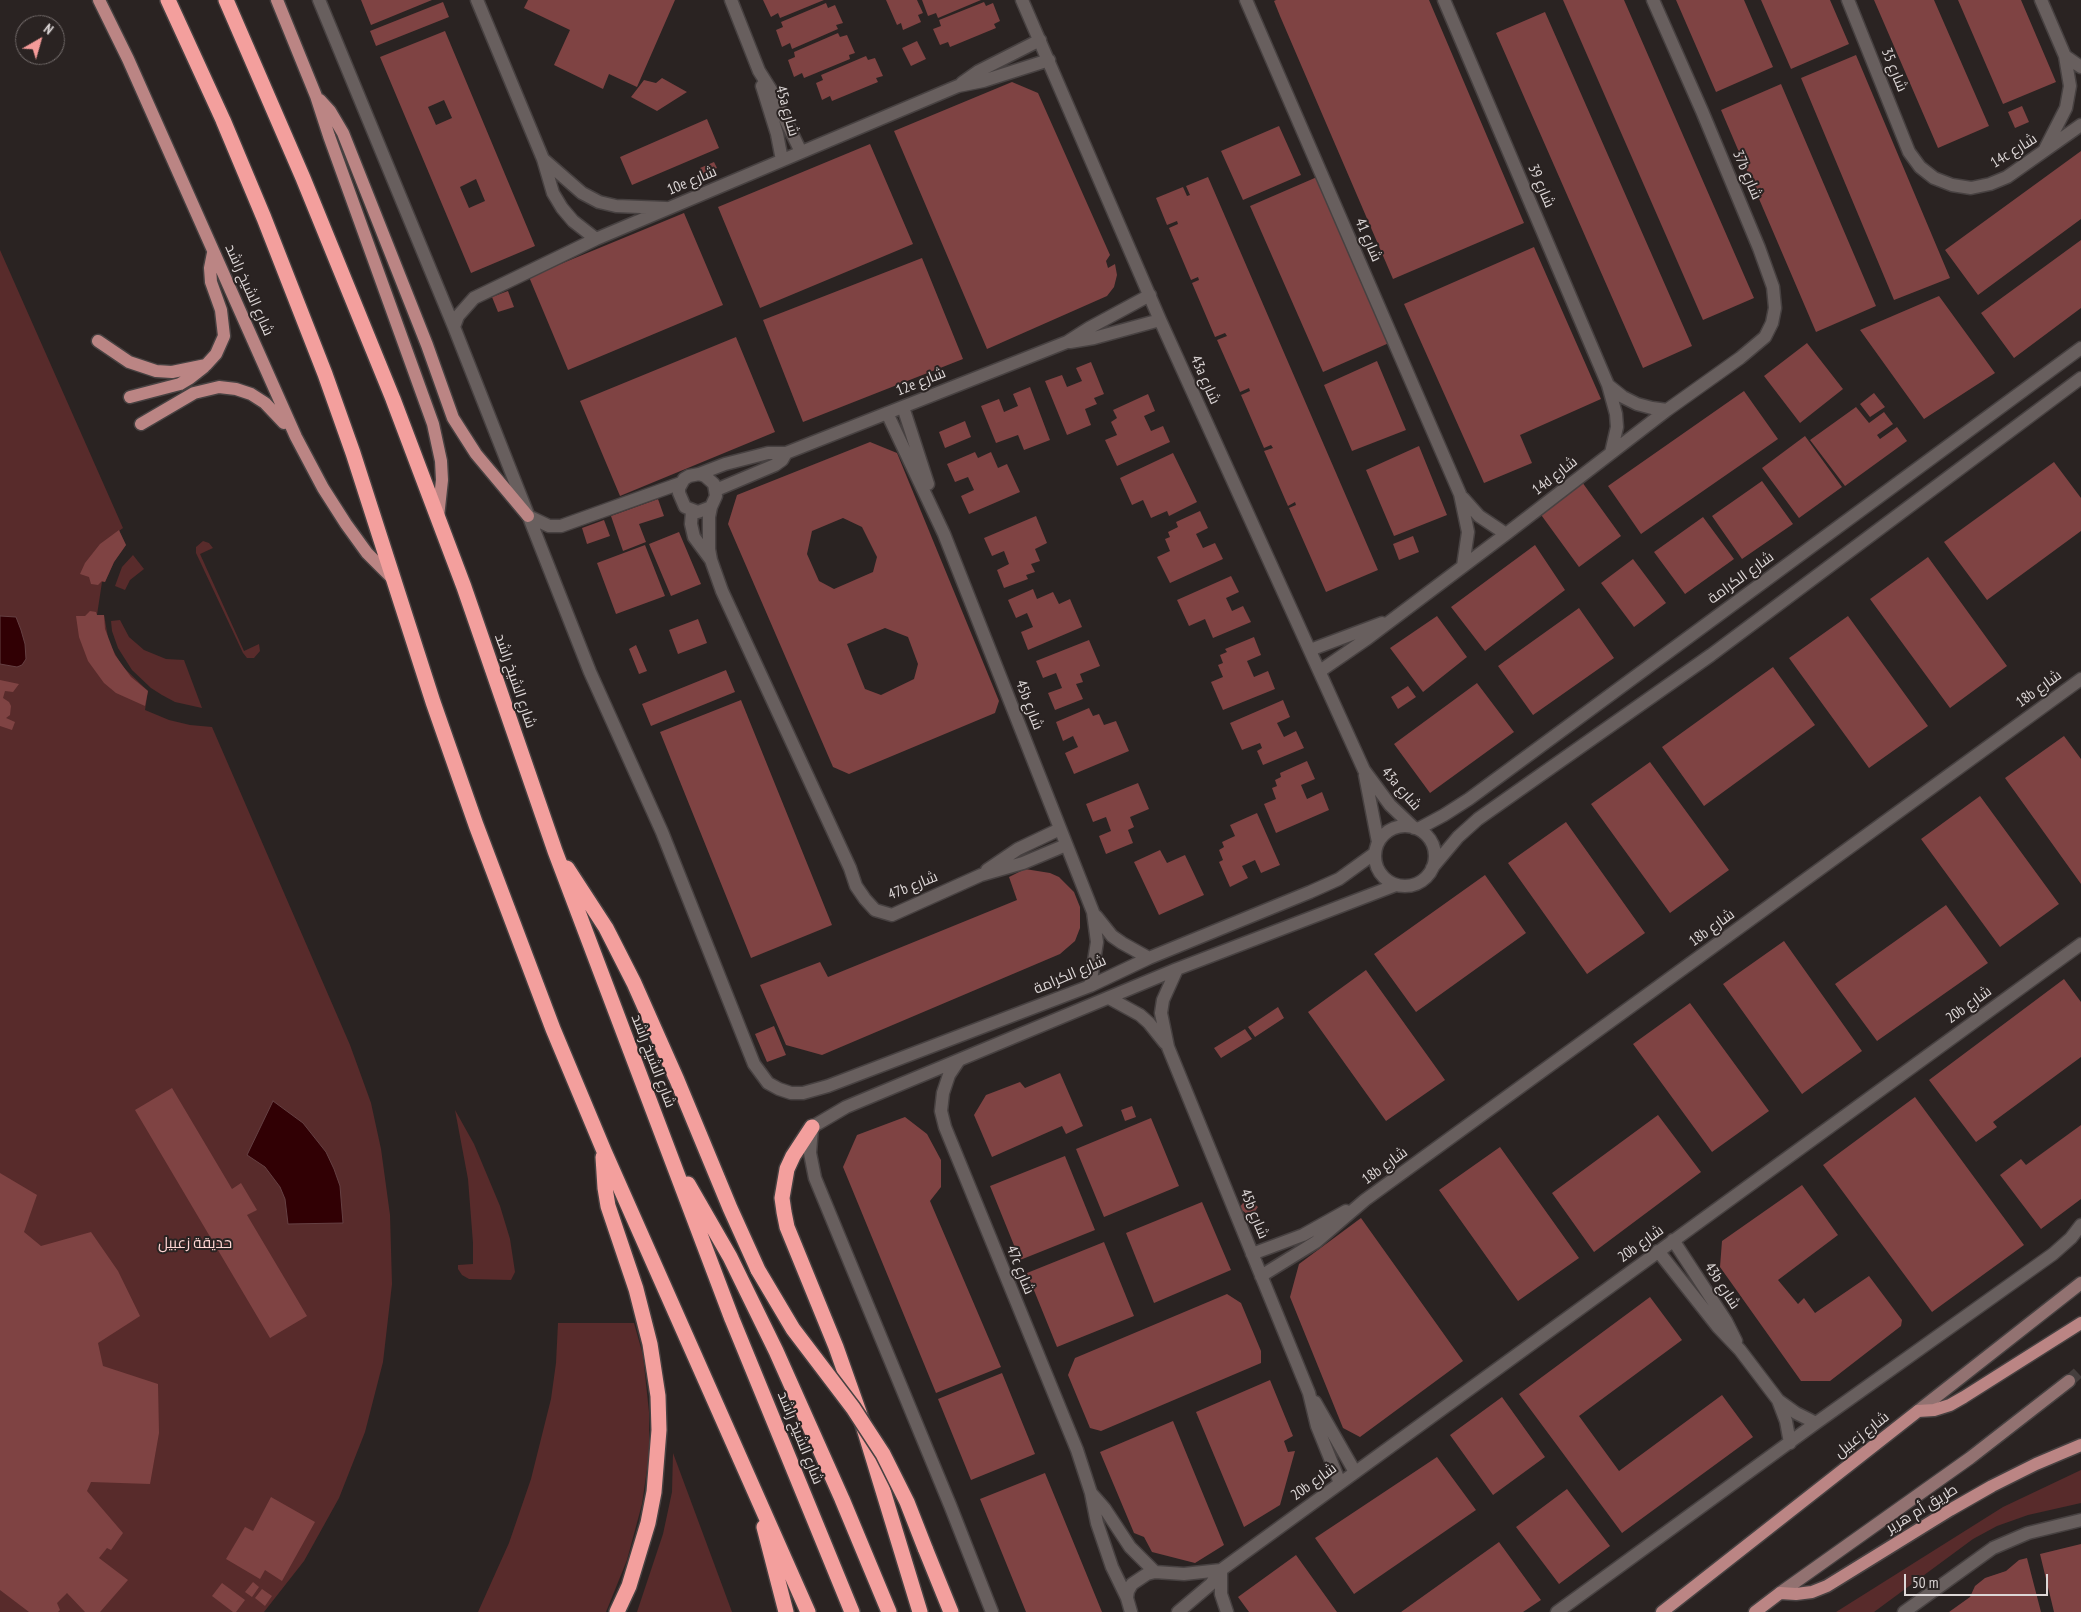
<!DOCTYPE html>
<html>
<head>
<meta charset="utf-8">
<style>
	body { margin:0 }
	#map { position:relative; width:2081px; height:1612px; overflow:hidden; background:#2a2322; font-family:"PT Sans Narrow",sans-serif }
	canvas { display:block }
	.north { position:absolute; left:15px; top:15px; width:50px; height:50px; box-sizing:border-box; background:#2a2322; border:1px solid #726b6a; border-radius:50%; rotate:38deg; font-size:14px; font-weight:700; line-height:20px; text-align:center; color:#ddd7d7 }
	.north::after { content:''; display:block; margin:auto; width:18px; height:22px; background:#f59b99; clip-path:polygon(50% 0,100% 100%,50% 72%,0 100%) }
	.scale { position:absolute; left:1904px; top:1574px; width:144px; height:22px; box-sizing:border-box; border:2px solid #ddd7d7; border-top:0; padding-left:6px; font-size:15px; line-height:18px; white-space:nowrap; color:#ddd7d7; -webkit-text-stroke:4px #2a2322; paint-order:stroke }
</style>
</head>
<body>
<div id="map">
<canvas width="2081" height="1612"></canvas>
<div class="north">N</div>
<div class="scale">50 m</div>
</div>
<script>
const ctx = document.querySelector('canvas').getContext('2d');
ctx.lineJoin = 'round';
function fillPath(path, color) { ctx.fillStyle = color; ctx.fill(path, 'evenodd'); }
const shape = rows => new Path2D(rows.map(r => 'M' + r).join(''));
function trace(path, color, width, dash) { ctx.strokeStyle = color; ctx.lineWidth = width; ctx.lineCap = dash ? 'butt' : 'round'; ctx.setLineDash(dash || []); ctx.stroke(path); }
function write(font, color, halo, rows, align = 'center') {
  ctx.font = font + ' "PT Sans Narrow",Cairo,sans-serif'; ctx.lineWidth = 4; ctx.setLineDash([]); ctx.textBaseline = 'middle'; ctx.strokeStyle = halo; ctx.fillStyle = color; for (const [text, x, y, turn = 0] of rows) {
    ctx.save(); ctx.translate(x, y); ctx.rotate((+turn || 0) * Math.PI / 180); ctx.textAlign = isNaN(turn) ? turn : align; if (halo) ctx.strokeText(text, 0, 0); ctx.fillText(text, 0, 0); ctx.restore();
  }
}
fillPath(shape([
	[0,250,123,528,119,531,126,545,114,562,105,582,102,582,97,615,104,615,109,643,122,666,148,691,145,710,169,720,190,725,212,727,350,1045,371,1103,381,1149,390,1215,392,1284,383,1362,365,1432,339,1498,304,1561,264,1612,0,1612],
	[203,541,209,543,213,548,200,554,244,651,259,644,260,651,254,658,247,658,243,653,196,553,196,547],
	[133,555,144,569,130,580,125,590,115,586,122,567],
	[120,620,129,637,144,650,166,659,184,660,202,708,175,702,162,695,151,688,132,670,118,648,112,631,111,621],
	[455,1110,474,1144,500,1206,510,1239,515,1272,511,1280,469,1279,462,1275,458,1269,458,1265,473,1264,473,1243,468,1179],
	[558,1323,634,1323,643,1355,649,1412,649,1455,642,1504,627,1560,606,1612,478,1612,509,1543,531,1479,551,1399,556,1363],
	[673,1453,732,1612,637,1612,663,1534,672,1492],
	[2081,1470,2081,1503,2028,1515,1997,1526,1973,1539,1874,1612,1836,1612,2003,1507]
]), '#582b2b');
const water = shape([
	[0,616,16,617,21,630,25,644,26,659,22,665,17,667,0,664,0,616],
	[273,1101,303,1123,326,1152,334,1169,340,1186,343,1223,288,1224,285,1199,280,1187,265,1167,247,1155,273,1101]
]);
fillPath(water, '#310004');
trace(water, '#654043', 1);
fillPath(shape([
	[361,0,432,0,371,25],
	[528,0,675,0,637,87,609,74,603,89,554,65,570,30,524,8],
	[763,0,824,0,780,18,778,13,771,17],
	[886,0,917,0,923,13,918,15,921,22,903,30,901,23,897,25],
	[922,0,981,0,938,18,936,13,928,16],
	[1276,0,1429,0,1524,223,1393,279,1280,16,1274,1],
	[1563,0,1624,0,1754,298,1703,320],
	[1676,0,1744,0,1773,67,1716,92],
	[1761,0,1830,0,1849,44,1791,69],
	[1874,0,1934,0,1989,126,1938,148],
	[1958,0,2021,0,2056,82,2003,104],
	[443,2,449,17,376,46,370,31],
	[984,2,986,6,993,3,1000,21,994,24,996,28,950,47,948,42,940,45,933,29,941,26,939,20],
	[826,3,828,8,835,5,843,23,836,25,838,29,792,49,790,43,782,47,776,30,783,27,781,22],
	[1545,12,1692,346,1643,368,1496,33],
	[445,31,535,246,471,273,380,57],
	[444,100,452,118,436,125,428,107],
	[476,179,485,201,469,208,460,187],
	[838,33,840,37,847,35,855,53,849,55,850,59,804,78,802,73,794,77,788,60,795,57,794,52],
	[917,41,926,59,911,66,902,48],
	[1856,55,1950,278,1894,300,1801,78],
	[866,56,868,60,875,58,883,76,876,78,878,82,832,101,830,96,822,100,816,83,823,80,821,75],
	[662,78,687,92,657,111,631,97,644,80,656,83],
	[1012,82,1038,93,1110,255,1106,261,1108,268,1115,264,1117,275,1114,287,1107,296,987,349,894,131],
	[1781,84,1876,306,1816,332,1721,110],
	[2022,106,2029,122,2015,128,2008,112],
	[707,119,719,148,632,185,620,157],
	[1279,126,1301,175,1243,200,1221,151],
	[870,144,913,244,760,308,718,207],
	[2081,151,2081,219,1978,295,1945,250],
	[714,162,717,168,703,174,700,168],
	[1208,177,1378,570,1326,592,1289,508,1296,505,1295,502,1288,506,1264,451,1273,448,1271,445,1264,448,1241,395,1250,391,1249,388,1240,392,1217,340,1227,336,1225,333,1215,337,1192,283,1199,280,1198,277,1191,280,1169,228,1178,224,1177,221,1167,225,1156,198,1183,187,1187,196,1190,195,1186,186],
	[1317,177,1389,343,1323,372,1250,206],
	[684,213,723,305,568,370,529,277],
	[2081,240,2081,308,2014,358,1981,313],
	[1534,247,1601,399,1520,435,1532,463,1484,483,1404,304],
	[922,258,963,359,803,422,763,320],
	[508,291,514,307,498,312,492,297],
	[1939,296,1995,373,1924,419,1860,330],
	[736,337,775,432,620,496,580,401],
	[1807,343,1843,389,1800,423,1764,376],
	[1377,361,1406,430,1352,451,1324,385],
	[1091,362,1104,394,1094,398,1097,404,1085,409,1091,425,1067,435,1045,381,1062,375,1067,387,1082,381,1076,368],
	[1030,387,1050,440,1024,450,1018,435,996,443,981,406,999,399,1004,412,1018,406,1013,394],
	[1744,391,1778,439,1641,534,1608,486],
	[1874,393,1885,407,1870,417,1860,404],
	[1148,394,1155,411,1144,416,1151,431,1163,426,1170,442,1117,466,1105,440,1117,435,1111,422,1117,418,1113,410],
	[1856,407,1869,423,1884,412,1893,424,1877,435,1880,439,1897,427,1907,441,1845,486,1810,440],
	[965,421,971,437,945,448,939,432],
	[1805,436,1842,487,1799,518,1762,468],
	[870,442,897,453,999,701,995,713,849,774,833,767,728,524,737,495],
	[843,518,862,527,877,557,873,572,834,589,819,581,807,554,812,531],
	[885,628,908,637,918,664,914,679,881,695,865,689,847,644],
	[1419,446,1447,515,1394,536,1366,470],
	[975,452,978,458,991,452,998,468,1007,464,1020,492,969,514,961,496,974,490,968,477,955,482,947,464],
	[1173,453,1197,502,1169,516,1167,511,1151,518,1143,500,1132,505,1120,478],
	[2054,462,2081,498,2081,531,1987,600,1944,542],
	[1762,481,1793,524,1742,559,1712,516],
	[1582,482,1621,536,1579,567,1539,512],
	[658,499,664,516,639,524,646,542,623,551,611,516],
	[1200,511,1208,528,1196,534,1203,548,1215,543,1223,559,1170,583,1157,557,1170,551,1165,539,1170,537,1168,532,1178,527,1176,522],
	[1036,516,1047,543,1035,549,1040,561,1031,564,1035,572,1026,575,1028,579,1004,588,997,570,1009,564,1004,551,992,556,984,538],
	[1703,517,1734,559,1685,594,1654,552],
	[604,520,610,536,587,544,582,528],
	[119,530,126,545,114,562,105,582,102,581,98,585,91,584,89,577,80,574,85,563,100,544],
	[679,532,701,584,671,596,649,544],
	[1413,536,1419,552,1399,560,1393,544],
	[645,545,665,596,616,614,597,563],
	[1535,545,1565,590,1485,651,1451,607],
	[1928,557,2007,666,1950,708,1870,599],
	[1633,559,1666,603,1634,627,1601,583],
	[1231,576,1239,592,1226,598,1232,611,1243,606,1251,622,1213,638,1205,619,1189,626,1177,600],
	[1033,589,1037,599,1053,592,1059,604,1070,599,1082,627,1028,650,1021,632,1033,627,1027,613,1016,618,1008,600],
	[1579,608,1614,658,1533,715,1498,666],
	[90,611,96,612,97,615,104,615,105,629,115,655,131,677,148,691,145,706,116,693,104,683,88,661,79,637,76,616,85,616],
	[1437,616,1467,657,1423,692,1390,648],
	[1848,616,1928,726,1869,768,1789,658],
	[698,619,707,643,678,654,669,630],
	[1254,637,1261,655,1247,661,1254,677,1268,671,1275,689,1223,710,1211,682,1223,677,1218,665,1223,663,1220,655,1227,652,1225,649],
	[1089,640,1100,666,1080,674,1083,682,1076,684,1083,699,1055,710,1048,693,1062,688,1056,673,1043,678,1036,661],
	[636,645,647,671,639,674,629,649],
	[1773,667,1815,725,1704,806,1662,747],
	[726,670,735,692,651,726,642,704],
	[0,680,19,684,13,692,5,691,3,698,9,702,11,706,10,715,6,718,15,722,12,730,0,726],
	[1477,683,1514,732,1430,793,1394,744],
	[1408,686,1416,697,1398,709,1391,697],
	[741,700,832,925,751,958,660,732],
	[1283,700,1290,717,1277,723,1284,737,1296,731,1304,748,1263,765,1257,751,1262,748,1260,743,1242,750,1230,723],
	[1089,708,1093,716,1099,714,1104,725,1116,721,1129,751,1074,774,1065,753,1078,747,1073,736,1063,741,1056,722],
	[2064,736,2081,759,2081,884,2005,778],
	[1307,761,1315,779,1301,785,1307,799,1322,792,1329,810,1276,833,1264,804,1276,799,1272,788,1277,786,1275,780,1281,777,1280,773],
	[1650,762,1729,870,1670,913,1591,804],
	[1138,783,1149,809,1130,817,1134,827,1128,830,1133,843,1106,854,1099,836,1111,831,1106,817,1093,822,1086,804],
	[1980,796,2059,904,2000,947,1921,839],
	[1257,813,1280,865,1261,873,1255,860,1242,866,1248,878,1230,887,1219,862,1223,860,1219,850,1224,847,1222,842,1235,836,1230,825],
	[1566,822,1645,933,1587,974,1508,863],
	[1160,850,1167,863,1185,855,1204,895,1159,915,1134,862],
	[1025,869,1050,873,1059,877,1074,892,1080,907,1080,928,1075,941,1060,954,822,1055,786,1045,760,985,820,962,828,977,1017,900,1009,877],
	[1485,875,1526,933,1416,1012,1374,954],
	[1946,905,1988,963,1877,1041,1835,984],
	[1784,941,1862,1051,1802,1094,1723,984],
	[1366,970,1445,1080,1386,1121,1308,1012],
	[2064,979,2081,1002,2081,1057,1993,1122,1997,1127,1976,1142,1929,1080],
	[1690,1003,1769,1111,1712,1152,1633,1044],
	[1278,1007,1284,1018,1255,1037,1248,1027],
	[774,1026,786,1055,767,1062,755,1034],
	[1245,1029,1252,1039,1221,1058,1214,1048],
	[1060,1073,1083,1126,1066,1134,1062,1126,992,1157,974,1115,986,1095,1020,1082,1025,1088],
	[172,1088,232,1189,241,1183,257,1210,247,1215,307,1316,270,1338,135,1110],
	[1915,1097,2024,1245,1932,1312,1823,1165],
	[1132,1106,1136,1117,1125,1121,1121,1110],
	[1658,1115,1701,1172,1594,1252,1552,1193],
	[905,1117,927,1134,941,1160,941,1187,930,1201,1001,1367,936,1393,843,1167,857,1135],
	[1151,1118,1179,1186,1104,1217,1076,1149],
	[2081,1125,2081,1199,2041,1229,2000,1175,2021,1159,2026,1165],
	[1500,1147,1579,1258,1518,1301,1439,1190],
	[1065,1156,1095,1230,1020,1260,990,1186],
	[0,1173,37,1195,24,1232,41,1246,91,1232,118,1271,140,1316,98,1343,103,1366,158,1384,159,1433,150,1484,91,1482,87,1491,123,1533,111,1550,107,1548,99,1558,128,1580,100,1612,85,1612,67,1593,57,1603,60,1610,58,1612,29,1612,0,1590],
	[1802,1185,1838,1235,1778,1280,1798,1304,1804,1298,1815,1313,1869,1276,1902,1320,1901,1326,1830,1381,1801,1381,1720,1267,1722,1241],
	[1247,1198,1258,1207,1251,1217,1239,1208],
	[1202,1202,1231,1270,1154,1303,1126,1233],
	[1361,1218,1463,1361,1360,1437,1343,1428,1290,1297,1299,1264],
	[1104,1242,1134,1316,1057,1347,1027,1273],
	[1227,1294,1241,1303,1261,1351,1261,1363,1101,1431,1090,1428,1068,1375,1075,1358],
	[1650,1297,1682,1340,1579,1416,1619,1471,1722,1395,1753,1437,1622,1533,1519,1394],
	[1002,1373,1035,1454,971,1480,938,1399],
	[1270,1380,1293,1436,1284,1441,1288,1452,1295,1451,1280,1505,1244,1527,1196,1412],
	[1502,1397,1545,1457,1493,1495,1450,1435],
	[1173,1421,1224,1545,1195,1563,1152,1552,1144,1537,1134,1533,1100,1452],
	[1437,1457,1476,1510,1354,1594,1315,1538],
	[1045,1473,1102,1612,1026,1612,980,1499],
	[1567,1489,1610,1546,1559,1584,1516,1527],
	[271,1497,315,1522,282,1581,265,1570,260,1579,226,1559,245,1527,253,1531],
	[1499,1542,1541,1600,1523,1612,1401,1612],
	[2081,1544,2081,1612,2054,1612,2040,1554],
	[1296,1555,1337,1612,1249,1612,1238,1597],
	[2027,1558,2041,1612,1949,1612,1970,1597,1975,1586,1985,1578,2006,1571,2019,1560],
	[253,1582,259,1587,252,1597,245,1592],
	[222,1583,245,1600,236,1612,233,1612,212,1596],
	[262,1589,272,1596,265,1606,255,1598]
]), '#7f4343');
trace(shape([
	[2069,1381,2081,1370]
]), '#453e3d', 12, [12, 6]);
const street = shape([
	[319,0,454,327,590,672,662,832,754,1064,768,1083,779,1089,791,1093,803,1093,828,1086,1090,986,1149,958,1310,892,1339,879,1375,853],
	[477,0,543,159,553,193,562,208,573,221,596,239],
	[731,0,759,71,771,90,801,152],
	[1022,0,1160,320,1364,770,1390,805,1414,828],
	[1246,0,1460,494,1468,532,1463,566],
	[1444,0,1608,385,1616,414,1617,427,1611,453],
	[1848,0,1909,152,1920,167,1934,178,1952,185,1971,188,1990,184,2007,177,2081,125],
	[2041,0,2065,56,2070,86,2066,108,2045,149],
	[2065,56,2081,67],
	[962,83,979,71,1040,40],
	[762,86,777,134,782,160],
	[543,159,582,193,599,202,616,206,666,208],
	[454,327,458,316,474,298,596,239,958,86,983,81,1049,60],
	[1070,342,1094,338,1160,320],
	[1608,385,1623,397,1637,404,1652,408,1667,410],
	[903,407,928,484],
	[887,413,944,534,1093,912,1097,942,1090,986],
	[699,474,725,464,768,453,786,453,1067,342,1089,328,1150,295],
	[716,490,775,465,782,460,786,453],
	[1463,498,1479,516,1506,534],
	[711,507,698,512,685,507,679,493,679,488,684,479,689,476,699,474,705,476,714,484,716,496,711,507,709,517,709,549,711,560,722,591,850,868,856,886,865,899,875,910,892,915,981,875,1023,863,1066,845],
	[692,511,691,524,694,537,711,560],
	[528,516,549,526,561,526,681,483],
	[1310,650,1382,623],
	[1320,671,1368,638,1506,534,1667,410,1740,358,1765,337,1772,323,1775,308,1773,287,1759,248,1702,111,1653,0],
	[1365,775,1378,842],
	'1375 856a30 30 0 1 1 60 0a30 30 0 1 1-60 0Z',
	[1418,829,1444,815,1469,799,2081,348],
	[1432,868,1458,837,1478,819,1711,655,2081,378],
	[987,870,1018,849,1060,829],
	[1096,916,1112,936,1122,943,1149,958],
	[1177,969,1163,1000,1161,1013,1168,1047,1309,1393,1317,1426,1340,1483],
	[1109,998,1140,1015,1149,1023,1165,1043],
	[959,1060,949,1075,943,1093,941,1111,945,1127,1077,1450,1091,1493,1097,1523,1112,1567,1127,1598],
	[1673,1240,1726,1321,1736,1341],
	[1658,1251,1718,1327,1740,1350,1778,1400,1786,1421,1790,1443],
	[1252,1254,1303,1235,1346,1211],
	[1261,1276,1316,1242,1365,1200,2081,679],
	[1778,1400,1796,1413,1816,1423],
	[1315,1402,1355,1472],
	[1091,1493,1105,1509,1130,1547,1155,1572],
	[992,1612,950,1505,815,1178,810,1153,812,1127,846,1107,1177,969,1396,885],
	[1131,1612,1127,1598,1128,1591,1132,1584,1147,1574,1155,1572,1184,1574,1221,1570,1211,1584,1178,1612],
	[1227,1612,1221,1594,1221,1570,2081,944],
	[1557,1612,1816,1423,2053,1254,2071,1238,2081,1225],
	[1904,1612,1993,1548,2028,1533,2081,1520]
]);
const secondary = shape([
	[1918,1411,2081,1283],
	[1780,1593,1970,1458,2069,1381]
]);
const primary = shape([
	[99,0,128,59,296,437,323,488,346,524,367,553,392,578],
	[277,0,316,96,329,136,433,424,441,461,442,480,438,517],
	[320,100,330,111,343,133,427,345,453,418,476,454,528,516],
	[98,341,129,362,156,371,172,372,206,365,216,354,224,336,221,310,211,282,210,268,213,253],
	[130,397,180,384,190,378,204,367],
	[141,424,194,393,219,387,236,389,251,394,265,403,284,423],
	[1662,1612,1918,1411,1934,1410,1950,1405,1964,1397,2081,1323],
	[1755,1612,1780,1593,1796,1594,1812,1592,1827,1586,1950,1510,1992,1486,2036,1464,2081,1445]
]);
const highway = shape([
	[168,0,223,120,264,218,325,374,353,453,433,702,476,825,553,1029,604,1151,808,1612],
	[226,0,303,178,393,399,464,587,555,851,732,1319,852,1612],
	[567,868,606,928,634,983,677,1080,730,1208,758,1270],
	[812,1127,793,1156,787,1169,782,1198,784,1212,787,1227,836,1347,859,1412,920,1612],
	[603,1157,605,1188,608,1206,636,1289,650,1344,658,1396,659,1430,654,1492,648,1523,629,1586,617,1612],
	[688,1184,730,1257,776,1351,842,1499,889,1612],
	[764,1527,786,1612],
	[925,1548,951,1612]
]);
trace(street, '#474141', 15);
trace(secondary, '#474141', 15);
trace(primary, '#474141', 15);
trace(highway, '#474141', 18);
trace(street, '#685f5e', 12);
trace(secondary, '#927271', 12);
trace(primary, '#bb8584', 12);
trace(highway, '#f39f9d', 15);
const highwayBridge = shape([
	[758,1270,793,1329,853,1408,883,1454,907,1502,925,1548]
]);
trace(highwayBridge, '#474141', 18, []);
trace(highwayBridge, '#f39f9d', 15);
write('15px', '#ddd7d7', '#2a2322', [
	["شارع 35",1894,70,68],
	["45a شارع",787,111,74],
	["14c شارع",2014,151,-32],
	["37b شارع",1747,175,67],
	["10e شارع",692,181,-23],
	["شارع 39",1541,186,67],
	["شارع 41",1368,240,67],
	["شارع الشيخ راشد",249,290,66],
	["43a شارع",1205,380,66],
	["12e شارع",921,382,-22],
	["14d شارع",1555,476,-38],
	["شارع الكرامة",1741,578,-36],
	["شارع الشيخ راشد",515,681,71],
	["18b شارع",2039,689,-36],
	["45b شارع",1029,705,69],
	["43a شارع",1401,789,49],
	["47b شارع",913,886,-22],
	["18b شارع",1712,928,-36],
	["شارع الكرامة",1070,975,-23],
	["20b شارع",1969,1005,-36],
	["شارع الشيخ راشد",653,1061,69],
	["18b شارع",1385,1166,-36],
	["45b شارع",1254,1214,68],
	["20b شارع",1641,1244,-36],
	["47c شارع",1020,1270,68],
	["43b شارع",1722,1286,57],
	["شارع زعبيل",1862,1435,-38],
	["شارع الشيخ راشد",800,1438,68],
	["20b شارع",1314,1482,-36],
	["طريق أم هرير",1922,1509,-31]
]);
write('15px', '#fed6d4', '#2a2322', [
	["حديقة زعبيل",195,1244]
]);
</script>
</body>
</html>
